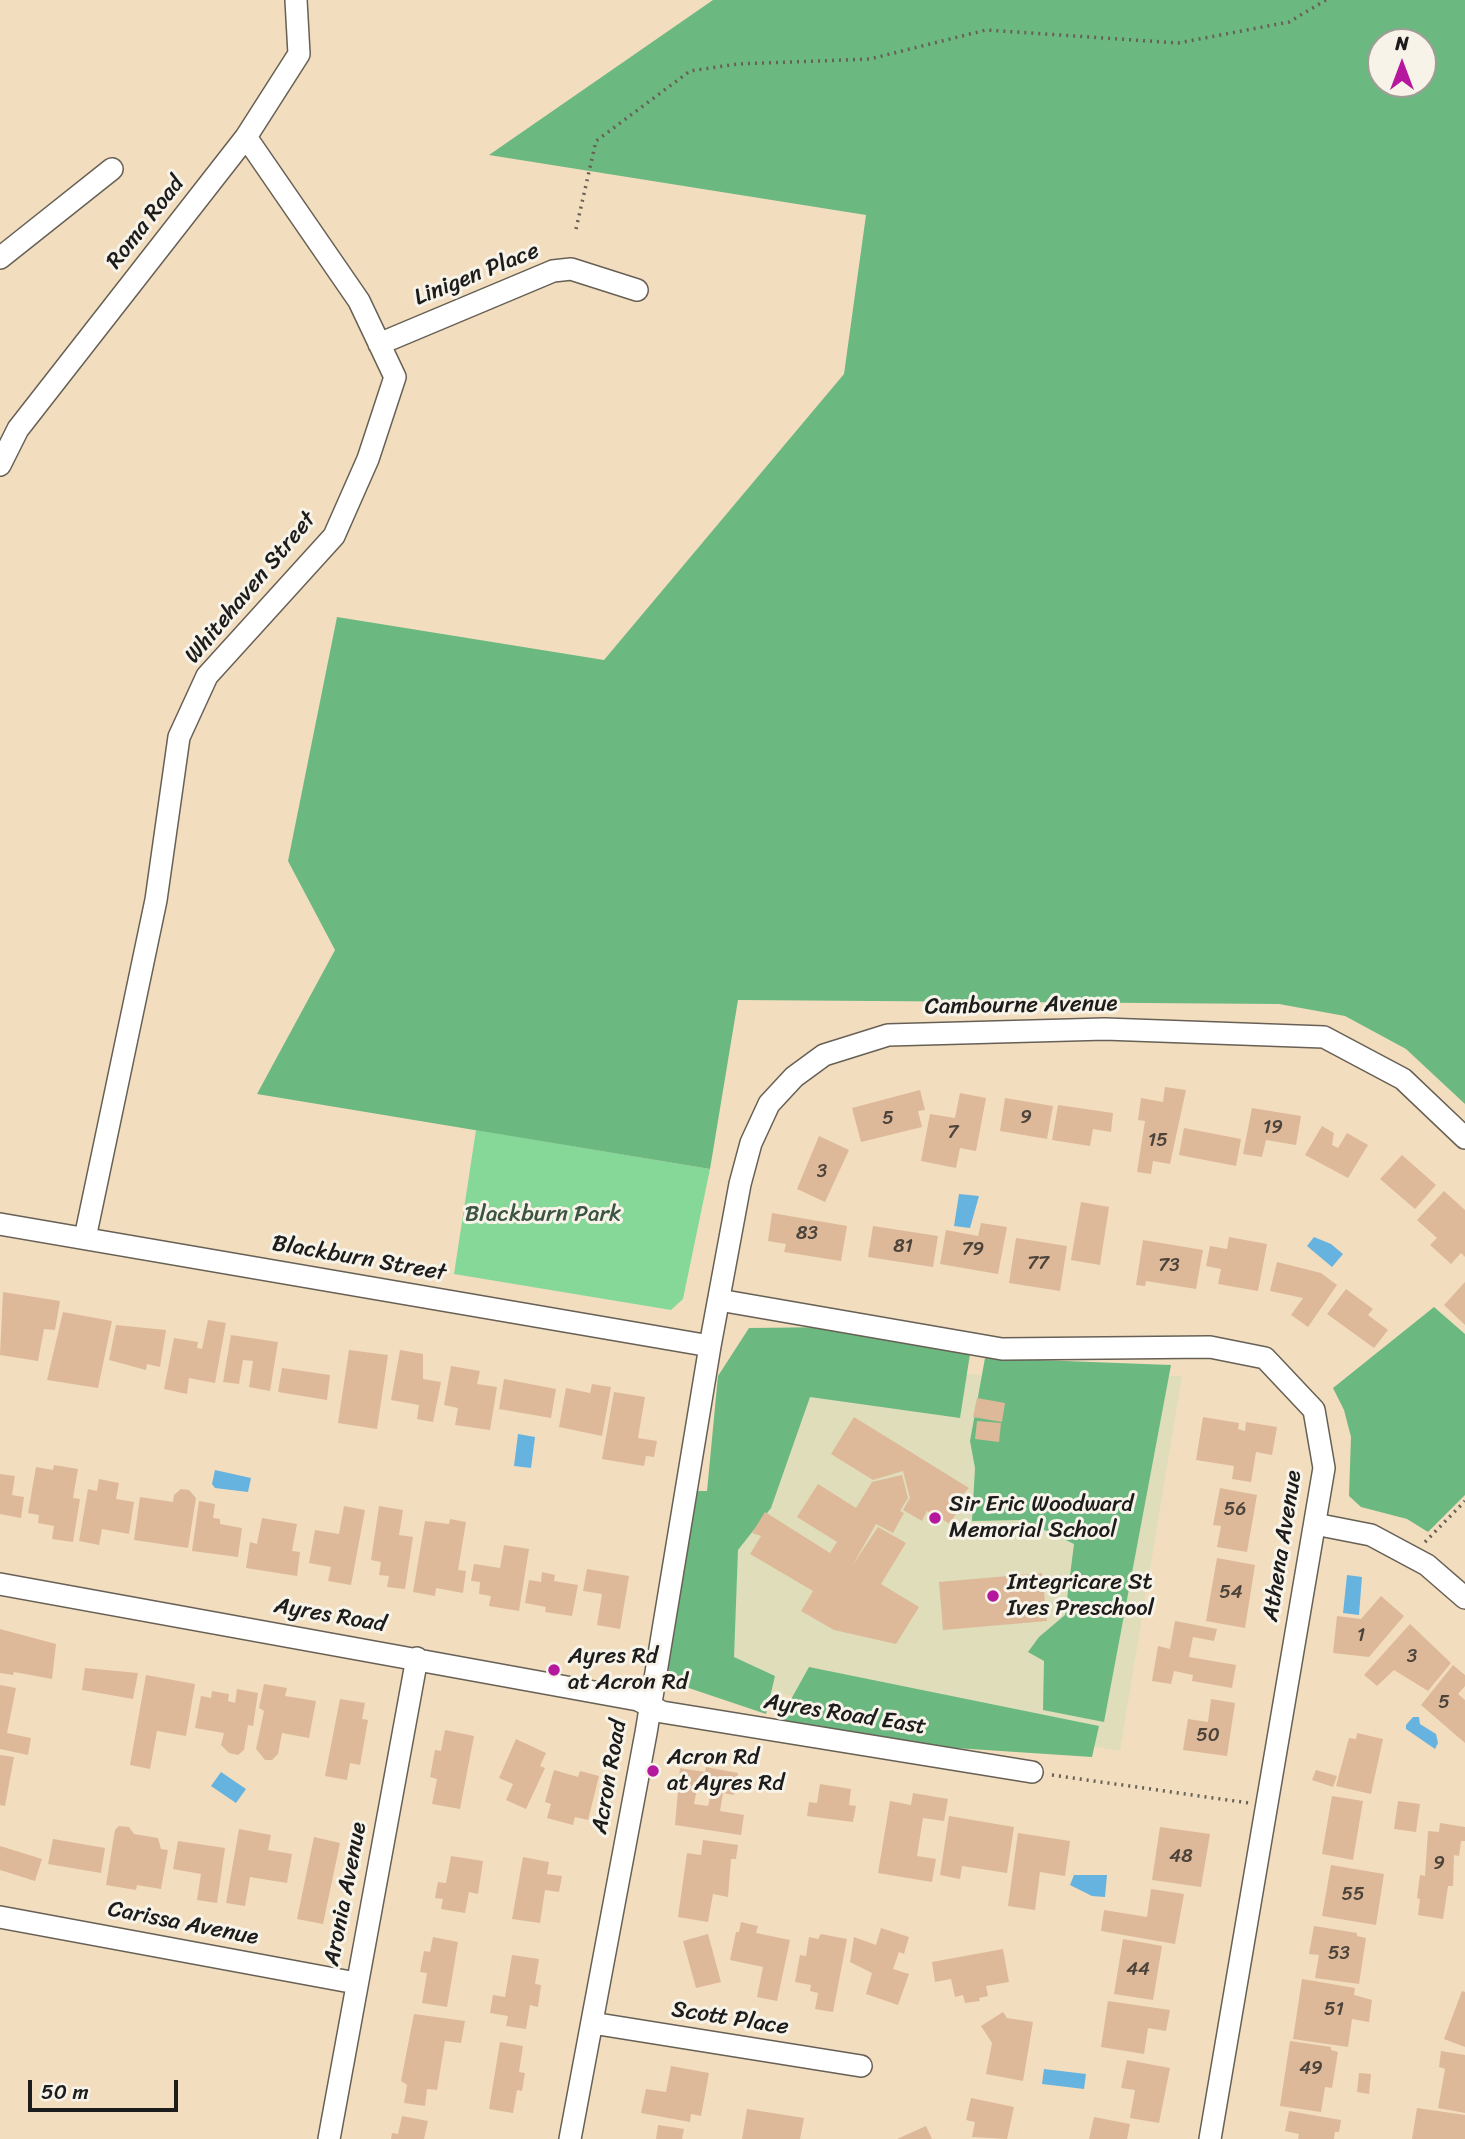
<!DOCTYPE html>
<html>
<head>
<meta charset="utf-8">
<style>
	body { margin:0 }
	#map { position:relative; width:1465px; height:2139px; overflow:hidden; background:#f3ddbf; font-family:Sriracha,sans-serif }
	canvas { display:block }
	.north { position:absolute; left:1367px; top:28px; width:70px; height:70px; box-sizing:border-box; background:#f7f3e8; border:2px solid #9f9d96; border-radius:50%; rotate:0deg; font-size:19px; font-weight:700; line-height:28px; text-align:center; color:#1c1c1c }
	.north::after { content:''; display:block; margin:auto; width:24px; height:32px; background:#b5179e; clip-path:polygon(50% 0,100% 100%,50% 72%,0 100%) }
	.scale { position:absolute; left:28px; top:2080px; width:150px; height:32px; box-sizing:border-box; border:4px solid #1c1c1c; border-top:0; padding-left:9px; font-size:21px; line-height:24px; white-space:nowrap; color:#1c1c1c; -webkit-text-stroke:5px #f7f3e8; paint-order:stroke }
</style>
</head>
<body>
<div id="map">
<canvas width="1465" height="2139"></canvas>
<div class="north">N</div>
<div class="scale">50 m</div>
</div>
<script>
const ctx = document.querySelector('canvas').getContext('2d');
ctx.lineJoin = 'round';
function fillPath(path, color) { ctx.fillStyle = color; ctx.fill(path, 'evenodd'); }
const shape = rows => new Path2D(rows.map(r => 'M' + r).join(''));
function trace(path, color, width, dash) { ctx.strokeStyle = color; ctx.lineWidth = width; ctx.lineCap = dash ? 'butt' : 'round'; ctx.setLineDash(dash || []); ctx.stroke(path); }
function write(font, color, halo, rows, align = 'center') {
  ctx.font = font + ' Sriracha,sans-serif'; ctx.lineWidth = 6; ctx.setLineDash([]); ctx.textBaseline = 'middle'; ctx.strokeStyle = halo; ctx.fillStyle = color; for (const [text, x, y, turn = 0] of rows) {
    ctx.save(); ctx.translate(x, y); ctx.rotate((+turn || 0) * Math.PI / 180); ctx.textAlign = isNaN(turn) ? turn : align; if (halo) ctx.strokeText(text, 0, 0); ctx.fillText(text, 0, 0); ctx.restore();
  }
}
fillPath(shape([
	[760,1339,990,1377,1182,1376,1120,1751,702,1681]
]), '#e0ddbb');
fillPath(shape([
	[476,1130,710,1169,683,1299,671,1310,454,1274]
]), '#86d899');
fillPath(shape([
	[713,0,1465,0,1465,1104,1406,1049,1345,1016,1279,1004,738,1000,710,1169,257,1094,335,950,288,861,337,617,604,660,844,374,866,215,489,155],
	[1381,42,1423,42,1423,84,1381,84],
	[1434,1307,1465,1334,1465,1495,1428,1532,1407,1519,1361,1507,1349,1496,1351,1437,1344,1410,1333,1388],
	[836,1327,970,1354,960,1418,810,1397,771,1508,738,1550,734,1657,775,1676,766,1714,659,1678,695,1491,707,1491,718,1376,749,1328],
	[985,1358,1171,1365,1104,1722,1043,1710,1044,1661,1028,1652,1039,1637,1065,1615,1074,1544,1023,1520,972,1521,975,1468,970,1441],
	[809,1667,1099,1726,1092,1757,940,1747,779,1721]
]), '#6cb881');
fillPath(shape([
	[959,1194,979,1196,970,1228,954,1226],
	[1314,1237,1331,1244,1343,1254,1332,1267,1307,1246],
	[518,1434,535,1437,531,1468,514,1466],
	[215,1470,251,1478,248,1492,215,1488,212,1484],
	[1347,1575,1362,1577,1359,1615,1343,1613],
	[1413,1717,1419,1717,1420,1724,1436,1734,1438,1743,1435,1749,1406,1729,1406,1725],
	[221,1772,246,1789,236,1803,211,1786],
	[1074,1875,1107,1875,1105,1897,1092,1896,1070,1885],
	[1044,2069,1086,2074,1084,2089,1042,2084]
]), '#66b3e0');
fillPath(shape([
	[1165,1087,1186,1090,1170,1164,1153,1161,1151,1174,1137,1172,1145,1121,1138,1120,1141,1098,1163,1102],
	[920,1090,925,1110,918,1111,922,1127,861,1142,852,1108],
	[960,1093,986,1098,976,1151,960,1148,956,1168,921,1161,930,1114,955,1118],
	[1005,1098,1053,1106,1047,1139,1000,1131],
	[1058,1105,1113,1113,1111,1132,1093,1129,1090,1146,1052,1140],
	[1252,1108,1301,1116,1296,1145,1266,1140,1262,1157,1243,1154],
	[1322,1126,1334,1133,1332,1145,1338,1148,1347,1133,1368,1145,1348,1178,1305,1155],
	[1184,1128,1241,1139,1236,1166,1179,1155],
	[819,1136,849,1150,825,1202,797,1189],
	[1402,1155,1436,1185,1415,1209,1380,1179],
	[1444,1191,1465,1210,1465,1257,1461,1253,1451,1264,1430,1245,1437,1238,1417,1220],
	[1081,1202,1109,1207,1100,1265,1071,1260],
	[772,1213,847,1226,841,1261,784,1252,786,1244,768,1241],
	[981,1223,1007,1227,998,1274,940,1264,946,1230,978,1236],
	[873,1226,938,1236,933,1267,868,1257],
	[1229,1237,1267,1244,1258,1291,1218,1284,1221,1269,1206,1266,1210,1246,1227,1249],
	[1016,1238,1067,1246,1060,1291,1009,1283],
	[1143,1240,1203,1250,1196,1289,1146,1281,1145,1286,1136,1285],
	[1277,1262,1321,1273,1337,1285,1308,1327,1291,1315,1303,1298,1270,1291],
	[1465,1282,1465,1325,1444,1305],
	[1346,1289,1373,1309,1368,1315,1388,1330,1374,1348,1327,1314],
	[3,1292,60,1301,55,1330,44,1329,38,1361,0,1355],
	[63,1312,112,1321,98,1388,47,1380],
	[208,1320,226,1323,215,1383,189,1378,187,1394,164,1389,174,1338,198,1342,197,1348,202,1349],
	[116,1325,166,1330,160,1367,147,1364,146,1370,109,1360],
	[231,1335,278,1342,270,1391,249,1387,253,1361,243,1360,239,1384,223,1382],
	[349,1350,388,1355,377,1429,338,1423],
	[400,1350,423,1354,423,1379,441,1382,433,1422,417,1419,419,1405,391,1400],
	[451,1366,480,1371,477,1384,497,1387,490,1430,455,1425,458,1408,444,1405],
	[282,1368,330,1375,327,1400,278,1392],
	[504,1379,556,1389,551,1418,499,1409],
	[592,1384,611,1387,602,1436,559,1427,566,1388,590,1393],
	[614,1392,645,1397,638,1438,657,1441,654,1457,646,1456,644,1466,602,1459],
	[977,1398,1005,1403,1002,1422,973,1417],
	[854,1417,969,1488,962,1495,965,1497,950,1524,927,1511,922,1521,903,1510,910,1498,903,1471,873,1480,831,1454],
	[1203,1417,1239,1423,1238,1429,1245,1431,1246,1422,1277,1427,1272,1455,1256,1452,1251,1482,1232,1479,1234,1466,1196,1460],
	[977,1421,1001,1423,999,1442,975,1439],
	[54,1465,78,1469,73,1498,80,1499,73,1542,52,1539,54,1526,38,1523,39,1515,28,1513,36,1467,53,1470],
	[0,1474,15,1476,12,1495,24,1497,21,1518,0,1514],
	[902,1475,908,1498,900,1511,904,1513,893,1533,876,1524,852,1566,878,1527,906,1543,881,1584,919,1607,896,1644,834,1630,801,1611,813,1591,750,1554,761,1536,752,1533,765,1512,830,1553,837,1542,797,1517,818,1484,856,1508,872,1482],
	[99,1479,119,1483,116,1499,134,1502,129,1534,102,1529,99,1545,79,1541,88,1489,97,1491],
	[1220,1488,1257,1495,1247,1552,1217,1547,1221,1526,1213,1525],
	[181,1489,189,1490,196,1498,188,1548,134,1540,140,1497,173,1502,174,1495],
	[199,1501,215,1504,213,1518,220,1519,220,1524,242,1528,238,1557,192,1551],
	[344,1506,365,1510,351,1585,328,1581,331,1567,309,1563,315,1530,339,1534],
	[379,1506,403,1510,399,1535,413,1537,405,1589,387,1587,389,1576,379,1575,381,1562,371,1560],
	[262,1518,297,1524,292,1551,300,1552,297,1576,246,1568,250,1542,257,1544],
	[450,1519,466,1522,458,1570,466,1571,463,1593,436,1588,435,1596,413,1592,425,1521,449,1524],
	[504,1545,529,1549,519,1611,489,1606,491,1596,479,1594,480,1582,471,1581,474,1564,500,1568],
	[1217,1558,1255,1565,1245,1628,1206,1621],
	[587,1569,629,1576,620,1629,597,1625,602,1594,583,1591],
	[542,1572,555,1575,554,1581,578,1585,572,1616,545,1612,546,1607,525,1603,529,1580,541,1582],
	[1042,1573,1047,1621,943,1630,939,1582],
	[1381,1596,1404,1616,1369,1657,1333,1653,1337,1616,1361,1619],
	[1175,1621,1217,1629,1214,1641,1193,1637,1189,1657,1236,1665,1232,1688,1192,1681,1193,1675,1174,1671,1171,1684,1152,1681,1158,1646,1170,1649],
	[1410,1624,1451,1663,1428,1691,1394,1670,1377,1686,1364,1675],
	[0,1629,56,1644,52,1679,14,1672,13,1675,0,1673],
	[1453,1665,1465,1675,1465,1686,1458,1694,1465,1700,1465,1743,1421,1705],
	[85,1668,138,1673,133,1699,82,1690],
	[146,1675,195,1684,186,1736,157,1731,150,1769,130,1765],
	[264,1684,287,1688,285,1696,316,1701,309,1738,282,1733,278,1754,272,1760,265,1760,256,1749,264,1711,259,1708],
	[0,1685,16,1688,7,1733,31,1738,28,1755,0,1749],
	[237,1689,258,1693,253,1726,248,1725,244,1750,238,1755,229,1753,221,1745,224,1733,195,1728,201,1696,211,1698,212,1691,229,1694,228,1701,235,1703],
	[340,1699,365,1703,362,1719,368,1720,360,1765,350,1763,347,1780,325,1776],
	[1211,1699,1235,1703,1227,1756,1183,1750,1188,1719,1208,1722],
	[445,1730,474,1736,460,1809,432,1804,437,1779,430,1777,435,1750,441,1751],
	[1357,1733,1383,1739,1371,1794,1336,1786,1349,1738,1356,1739],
	[516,1739,546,1753,540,1766,545,1768,526,1809,506,1800,513,1784,499,1778],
	[0,1755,14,1757,5,1806,0,1805],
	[706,1767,738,1773,734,1795,723,1793,720,1811,744,1815,741,1835,675,1825,680,1768,705,1772],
	[697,1789,712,1791,708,1806,694,1804],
	[554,1770,578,1777,580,1771,599,1776,588,1820,575,1817,573,1825,547,1818,551,1804,545,1802],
	[1316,1770,1337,1776,1333,1787,1312,1780],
	[820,1784,851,1789,849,1805,856,1806,853,1822,807,1816,809,1802,817,1803],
	[913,1793,948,1799,944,1821,923,1818,917,1856,936,1859,932,1882,878,1873,890,1801,911,1805],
	[1332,1796,1363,1801,1353,1860,1322,1854],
	[1398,1801,1420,1804,1416,1832,1394,1829],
	[949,1816,1014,1827,1007,1873,962,1866,960,1879,940,1875],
	[1440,1823,1465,1827,1465,1841,1461,1841,1459,1856,1454,1855,1453,1886,1448,1886,1443,1919,1418,1915,1420,1899,1417,1898,1420,1875,1425,1876,1428,1831,1439,1832],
	[119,1826,129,1827,134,1834,158,1838,161,1849,168,1850,161,1889,137,1885,136,1890,106,1885,115,1830],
	[1160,1827,1210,1834,1201,1887,1152,1880],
	[239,1829,271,1835,268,1850,292,1854,287,1883,250,1877,245,1906,226,1903],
	[1018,1833,1070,1841,1065,1876,1040,1872,1035,1910,1008,1906],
	[314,1837,340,1843,323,1924,297,1919],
	[53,1839,105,1848,101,1873,48,1864],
	[703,1840,738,1845,736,1859,731,1859,728,1897,713,1894,708,1922,678,1917,687,1853,701,1855],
	[178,1841,225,1848,217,1903,197,1900,201,1874,173,1869],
	[0,1846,42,1859,35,1881,0,1870],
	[451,1856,483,1861,478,1894,469,1892,465,1913,441,1909,443,1899,435,1898,438,1882,446,1883],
	[523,1857,549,1862,547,1874,562,1876,559,1892,545,1890,540,1923,512,1919],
	[1331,1865,1384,1874,1376,1925,1322,1916],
	[1151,1889,1184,1894,1175,1944,1101,1931,1104,1910,1147,1917],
	[741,1922,758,1926,756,1933,790,1940,777,2001,757,1997,763,1967,730,1960,736,1932,739,1932],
	[1314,1926,1357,1933,1357,1936,1366,1938,1359,1984,1315,1978,1319,1955,1309,1954],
	[881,1928,909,1937,904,1954,899,1952,893,1969,909,1974,898,2005,866,1994,872,1973,850,1962,854,1937,876,1945],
	[708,1934,721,1982,696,1988,683,1941],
	[821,1934,847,1939,833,2012,815,2009,818,1993,810,1991,811,1985,795,1982,800,1955,806,1956,809,1937,818,1939],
	[433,1937,458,1942,447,2007,422,2003,427,1973,420,1972,424,1951,430,1952],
	[1123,1939,1162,1946,1153,2000,1114,1994],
	[1003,1949,1009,1982,986,1986,988,1996,979,1998,980,2001,965,2003,963,1995,955,1997,951,1979,935,1982,932,1962],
	[512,1955,539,1959,535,1984,541,1985,538,2007,530,2005,526,2029,506,2026,508,2016,490,2013,493,1995,505,1997],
	[1302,1979,1355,1988,1354,1995,1372,2000,1369,2022,1352,2019,1348,2047,1293,2039],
	[1462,1991,1465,1992,1465,2047,1444,2039],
	[1108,2001,1170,2010,1166,2031,1148,2028,1144,2054,1101,2047],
	[1003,2012,1007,2018,1033,2022,1023,2081,986,2074,992,2043,981,2026],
	[414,2014,465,2021,461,2043,445,2041,437,2090,427,2089,425,2106,404,2103,407,2085,401,2081],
	[1290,2041,1331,2047,1331,2050,1338,2052,1332,2088,1325,2087,1321,2112,1280,2106],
	[500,2042,523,2046,519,2072,525,2073,522,2091,517,2090,513,2113,489,2109],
	[1441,2051,1465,2055,1465,2113,1438,2108,1445,2069,1439,2067],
	[1127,2060,1170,2068,1159,2123,1130,2118,1135,2090,1121,2088],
	[671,2066,709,2073,701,2116,691,2114,690,2122,641,2113,646,2089,666,2092],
	[1359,2073,1371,2074,1369,2094,1357,2092],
	[971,2098,1014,2107,1007,2139,972,2137,975,2122,966,2120],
	[1417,2108,1465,2115,1465,2139,1412,2139],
	[747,2109,804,2118,800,2139,742,2139],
	[1289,2111,1341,2120,1339,2132,1335,2132,1334,2139,1298,2139,1299,2134,1285,2131],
	[402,2116,428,2121,424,2139,391,2139,392,2133,398,2134],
	[1094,2117,1130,2124,1127,2139,1089,2139],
	[658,2125,684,2129,682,2139,656,2139],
	[926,2126,932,2139,897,2139]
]), '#ddb999');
const street = shape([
	[0,258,112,169],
	[379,344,553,271,571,269,637,290],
	[0,465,18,429,246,137,299,54,296,0],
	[0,1224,710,1346],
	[85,1238,156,900,179,737,207,676,334,536,368,459,395,377,359,301,246,137],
	[719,1300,1002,1349,1210,1347,1265,1358,1314,1410,1324,1468,1210,2139],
	[1315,1524,1371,1535,1427,1565,1465,1598],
	[0,1584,638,1700,662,1712,1032,1772],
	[0,1917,356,1983],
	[592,2023,861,2066],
	[329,2139,417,1658],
	[570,2139,646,1733,710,1346,740,1184,751,1143,769,1104,794,1077,824,1055,888,1035,1105,1029,1324,1037,1403,1079,1465,1138]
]);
trace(street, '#676055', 24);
trace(shape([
	[576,229,596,141,690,71,738,64,870,59,986,30,1178,43,1289,22,1326,0],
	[1425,1542,1465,1501],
	[1052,1775,1249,1803]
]), '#676055', 3.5, [2, 5]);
trace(street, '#fff', 21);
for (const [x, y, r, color] of [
	[935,1518,7,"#b5179e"],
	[993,1596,7,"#b5179e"],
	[554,1670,7,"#b5179e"],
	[653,1771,7,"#b5179e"]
]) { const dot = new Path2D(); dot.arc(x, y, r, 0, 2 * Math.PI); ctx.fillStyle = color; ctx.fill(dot); trace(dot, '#f7f3e8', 2.5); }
write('19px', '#4c433b', null, [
	["9",1026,1118],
	["5",888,1119],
	["19",1273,1128],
	["7",953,1133],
	["15",1158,1141],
	["3",822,1172],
	["83",807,1234],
	["81",903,1247],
	["79",973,1250],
	["77",1038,1264],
	["73",1169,1266],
	["56",1235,1510],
	["54",1231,1593],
	["1",1361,1636],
	["3",1412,1657],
	["5",1444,1703],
	["50",1208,1736],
	["48",1181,1857],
	["9",1439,1864],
	["55",1353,1895],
	["53",1339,1954],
	["44",1138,1970],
	["51",1334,2010],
	["49",1311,2069]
]);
write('23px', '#1c1c1c', '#f7f3e8', [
	["Roma Road",146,223,-52],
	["Linigen Place",477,275,-22],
	["Whitehaven Street",251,588,-50],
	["Cambourne Avenue",1021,1006,-1],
	["Blackburn Street",359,1259,10],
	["Athena Avenue",1283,1546,-81],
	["Ayres Road",330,1616,10],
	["Ayres Road East",845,1715,9],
	["Acron Road",610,1777,-80],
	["Aronia Avenue",346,1894,-79],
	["Carissa Avenue",183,1924,11],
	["Scott Place",730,2019,9]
]);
write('23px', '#3c5442', '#f7f3e8', [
	["Blackburn Park",543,1215]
]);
write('23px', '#1c1c1c', '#f7f3e8', [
	["Sir Eric Woodward",949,1505],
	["Memorial School",949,1531],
	["Integricare St",1007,1583],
	["Ives Preschool",1007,1609],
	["Ayres Rd",568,1657],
	["at Acron Rd",568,1683],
	["Acron Rd",667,1758],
	["at Ayres Rd",667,1784]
], 'left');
</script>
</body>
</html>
